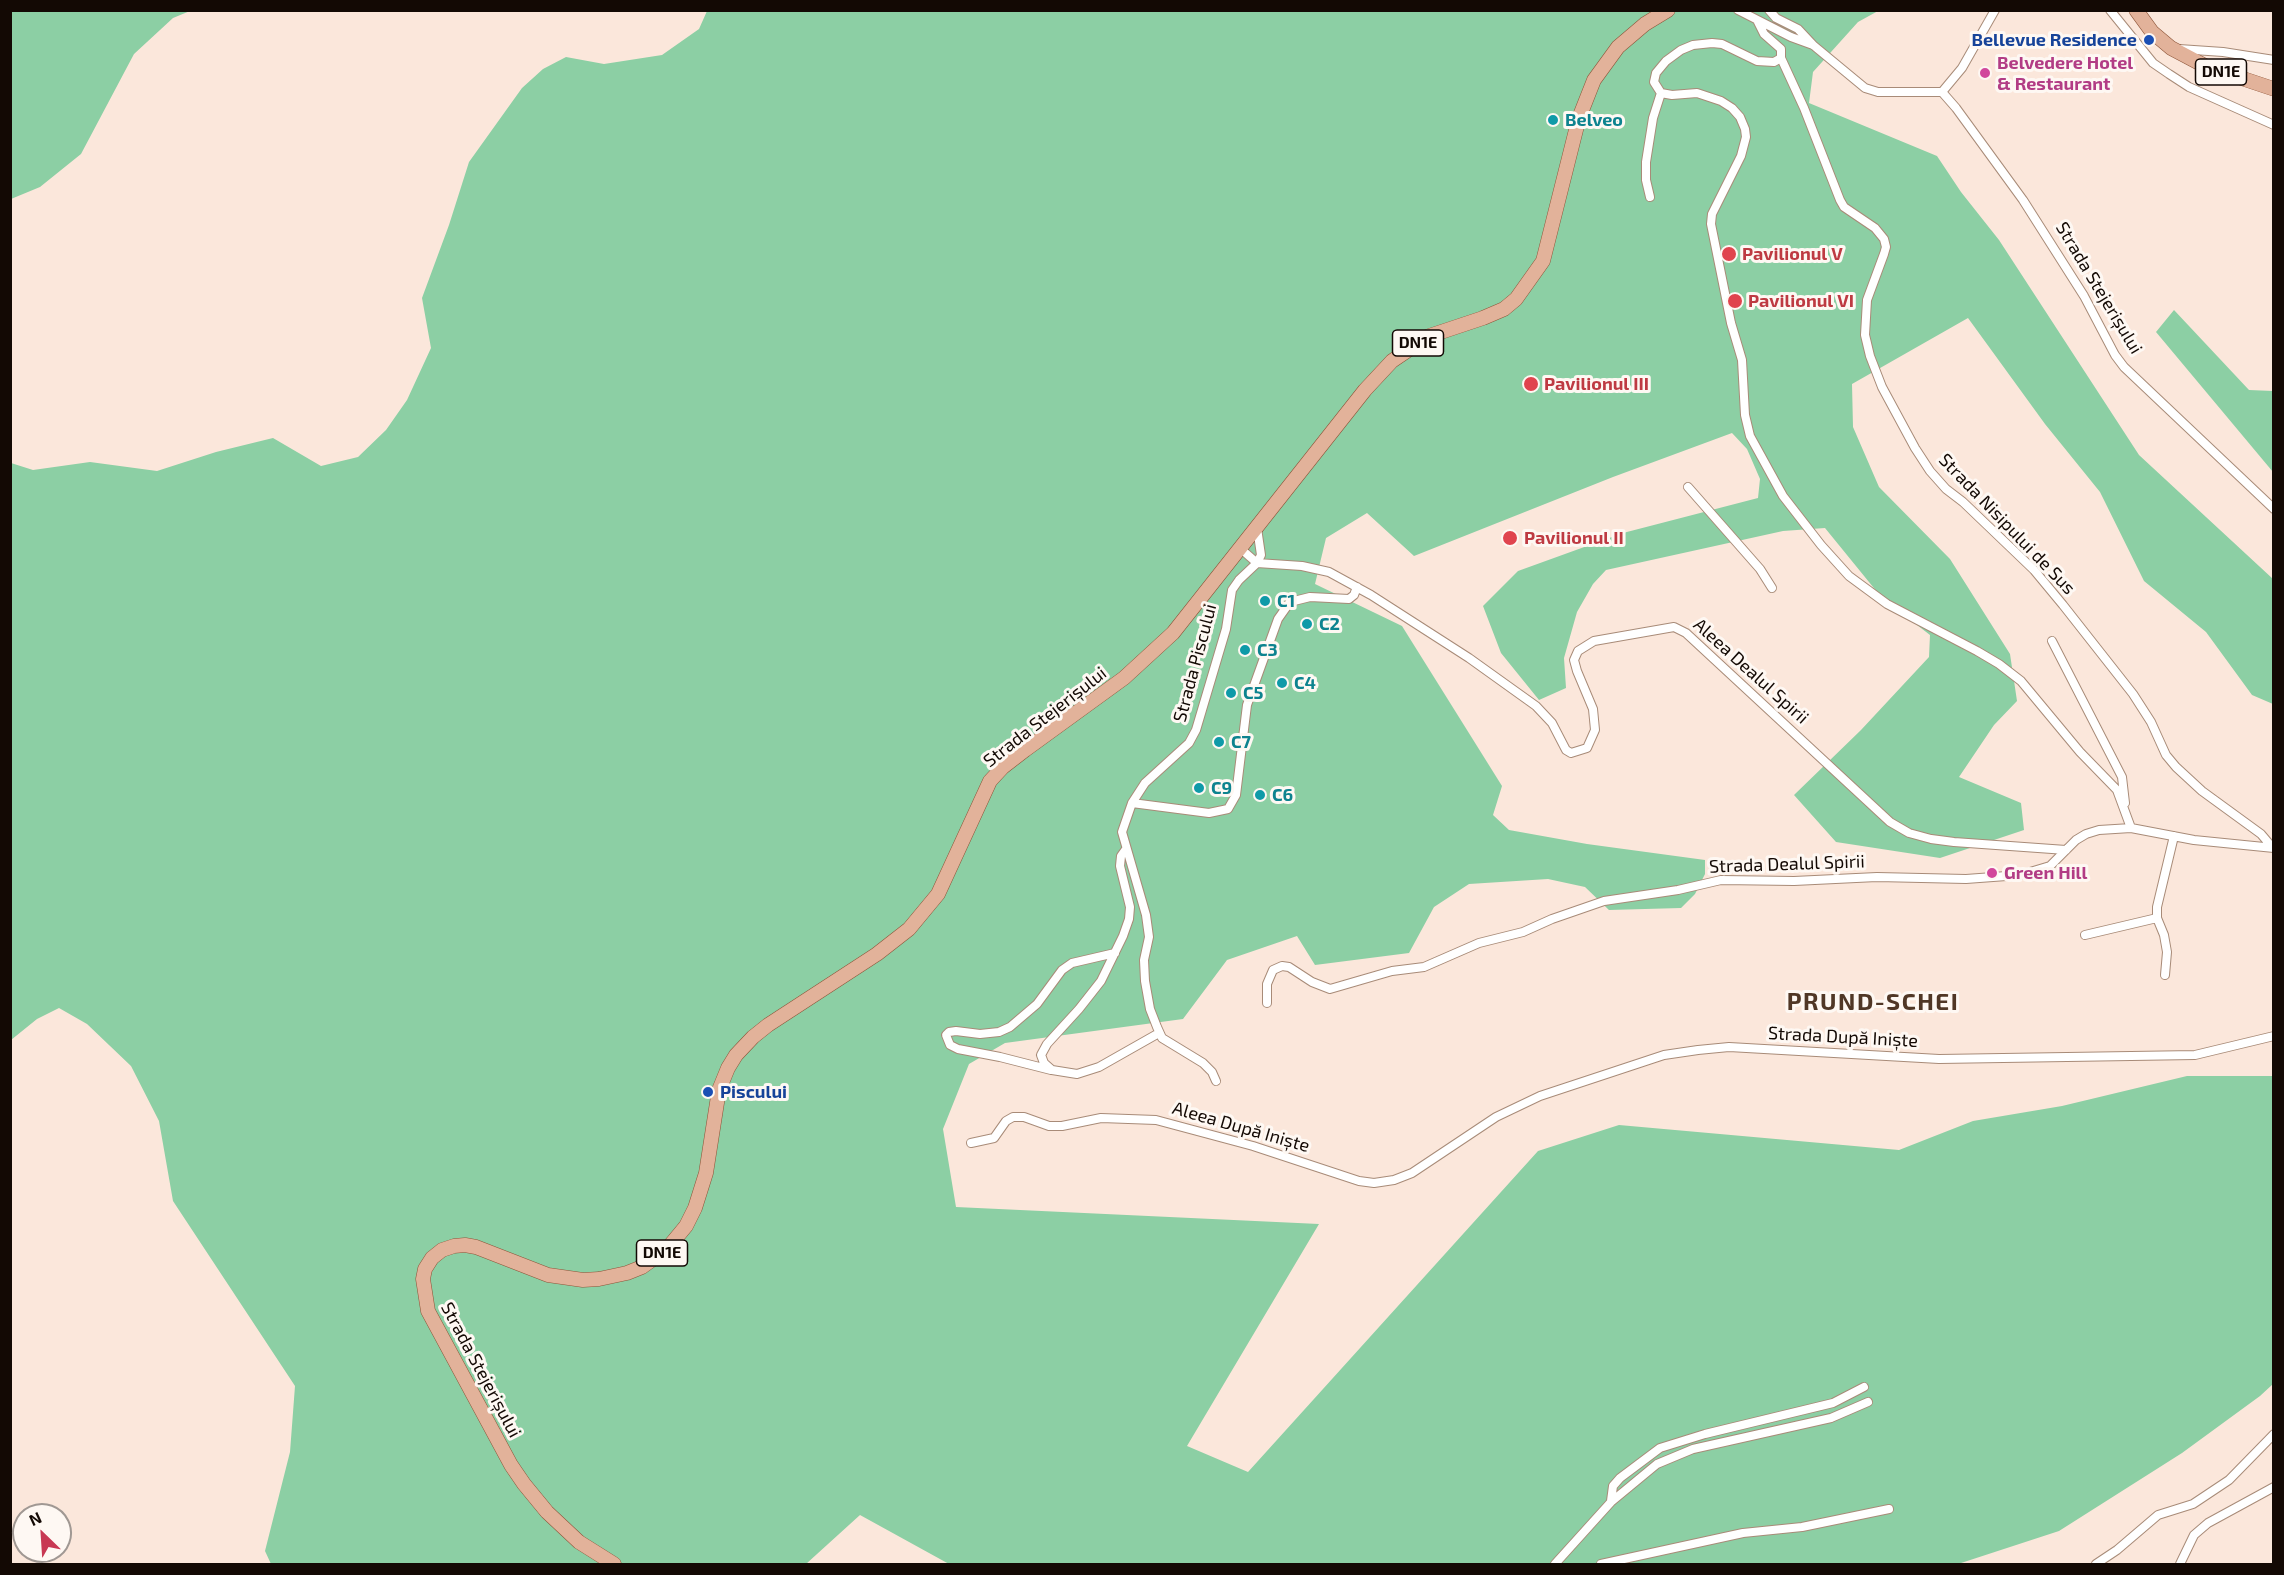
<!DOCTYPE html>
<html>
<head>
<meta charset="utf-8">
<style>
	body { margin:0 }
	#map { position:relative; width:2284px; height:1575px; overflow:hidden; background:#fbe7db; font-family:"Exo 2",sans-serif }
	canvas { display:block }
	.frame { position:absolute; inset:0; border:12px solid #130904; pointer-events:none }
	.north { position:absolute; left:12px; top:1503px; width:60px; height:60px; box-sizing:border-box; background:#fef8f3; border:2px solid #a09893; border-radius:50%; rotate:335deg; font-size:16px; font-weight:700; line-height:24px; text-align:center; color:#130904 }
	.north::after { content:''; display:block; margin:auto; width:21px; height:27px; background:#c83853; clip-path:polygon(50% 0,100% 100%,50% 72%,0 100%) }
</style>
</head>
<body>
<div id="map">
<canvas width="2284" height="1575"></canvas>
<div class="frame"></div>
<div class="north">N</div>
</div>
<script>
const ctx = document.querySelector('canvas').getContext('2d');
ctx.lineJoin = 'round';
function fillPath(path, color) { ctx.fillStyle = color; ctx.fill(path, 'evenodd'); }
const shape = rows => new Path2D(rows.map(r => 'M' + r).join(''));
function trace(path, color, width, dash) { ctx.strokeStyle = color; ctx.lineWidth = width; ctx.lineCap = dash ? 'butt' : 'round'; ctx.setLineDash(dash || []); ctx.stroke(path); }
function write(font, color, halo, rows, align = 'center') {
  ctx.font = font + ' "Exo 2",sans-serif'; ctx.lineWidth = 6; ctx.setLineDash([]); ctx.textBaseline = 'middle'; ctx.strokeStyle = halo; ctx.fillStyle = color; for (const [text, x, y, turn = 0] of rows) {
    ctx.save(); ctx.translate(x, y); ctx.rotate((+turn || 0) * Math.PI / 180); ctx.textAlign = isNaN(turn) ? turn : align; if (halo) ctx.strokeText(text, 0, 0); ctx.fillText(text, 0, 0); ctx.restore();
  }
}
fillPath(shape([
	[11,10,190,11,173,18,134,54,81,154,40,187,11,199],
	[707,11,1878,11,1858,22,1813,72,1809,103,1937,156,1961,192,1999,240,2139,455,2273,579,2273,704,2252,695,2206,632,2144,581,2100,492,2045,424,1968,318,1852,384,1853,427,1879,487,1950,559,2010,654,2017,701,1994,725,1959,777,2021,803,2024,830,1940,858,1836,842,1794,795,1861,730,1929,657,1930,635,1882,598,1825,528,1783,531,1606,570,1593,584,1577,612,1564,658,1566,688,1539,700,1501,653,1483,606,1518,571,1623,533,1758,498,1760,479,1747,449,1732,433,1613,477,1414,556,1367,513,1326,538,1315,584,1402,626,1502,786,1493,815,1509,830,1587,844,1705,860,1705,874,1695,894,1681,908,1609,910,1585,887,1548,879,1469,884,1434,907,1409,953,1315,965,1297,936,1227,960,1183,1019,1005,1043,969,1064,943,1129,956,1207,1319,1224,1187,1446,1248,1472,1538,1151,1619,1125,1899,1150,1973,1121,2062,1106,2187,1076,2273,1076,2273,1384,2260,1396,2182,1453,2059,1531,1958,1564,949,1564,860,1515,806,1564,271,1564,265,1551,290,1452,295,1386,173,1201,159,1121,131,1066,87,1024,59,1008,37,1019,11,1040,11,463,33,470,90,462,157,471,216,452,273,438,321,466,358,457,386,430,407,400,431,348,422,298,449,225,469,162,522,88,543,69,566,57,604,64,662,55,699,29],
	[2174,310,2249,390,2273,391,2273,472,2156,332]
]), '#8ccfa4');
const street = shape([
	[1738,10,1791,37,1813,45,1865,88,1878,92,1942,92,1956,108,2023,200,2084,296,2115,355,2124,367,2274,509],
	[1769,10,1776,18,1798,29,1813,45],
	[2110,10,2153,63,2169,74,2189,87,2274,125],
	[1758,22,1764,34,1781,49,1781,58,1804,108,1840,200,1844,207,1875,228,1884,239,1886,247,1884,254,1867,300,1865,335,1870,356,1882,387,1915,448,1930,471,1946,489,1963,502,2034,570,2063,605,2133,694,2151,722,2166,755,2176,767,2202,791,2261,834,2272,847],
	[2179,49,2223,52,2274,60],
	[1781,58,1774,62,1757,61,1722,44,1712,43,1693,45,1681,50,1666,61,1656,73,1654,82,1661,93,1672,95,1697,93,1721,101,1732,108,1740,117,1745,129,1746,137,1741,156,1712,214,1711,224,1731,323,1742,360,1745,415,1750,436,1783,496,1821,545,1849,576,1887,604,1977,651,1999,664,2021,681,2080,752,2117,790,2131,828],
	[1942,92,1962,68,1995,10],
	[1650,197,1646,180,1646,162,1653,118,1661,93],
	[1688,487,1760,569,1772,588],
	[1241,549,1257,563,1302,566,1329,572,1371,595,1469,658,1536,706,1552,723,1566,750,1571,753,1587,748,1595,730,1593,709,1577,671,1574,660,1578,651,1594,641,1674,627,1686,633,1890,822,1909,833,1931,839,1954,842,2066,850],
	[2052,641,2122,777,2125,803],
	[1132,803,1209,813,1228,809,1236,795,1247,705,1278,619,1290,602,1310,597,1349,599,1354,595,1357,587],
	[1126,849,1121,856,1120,866,1130,907,1129,919,1123,936,1101,981,1079,1009,1047,1044,1041,1055,1044,1063,1052,1070,1077,1074,1099,1067,1159,1033],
	[2085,935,2157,918],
	[2165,975,2167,952,2164,935,2157,918,2157,907,2174,836],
	[1267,1003,1267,984,1273,970,1282,966,1289,967,1312,982,1330,989,1392,971,1424,967,1479,943,1523,932,1552,919,1604,901,1678,890,1721,880,1794,881,1877,877,1966,879,2020,875,2050,866,2076,840,2086,834,2099,830,2131,828,2194,840,2274,848],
	[1051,1070,1000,1057,958,1049,950,1045,946,1035,949,1032,956,1031,980,1034,999,1032,1010,1027,1037,1004,1062,970,1072,963,1115,953],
	[1216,1081,1212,1072,1203,1063,1162,1038,1157,1027,1150,1009,1145,981,1144,960,1149,937,1146,915,1122,832,1132,803,1145,783,1189,743,1196,730,1226,629,1232,590,1239,580,1257,563,1261,555,1257,528],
	[971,1143,994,1138,1006,1121,1013,1117,1024,1117,1049,1126,1062,1126,1101,1118,1156,1120,1253,1146,1359,1181,1374,1183,1394,1180,1412,1173,1496,1117,1540,1096,1664,1055,1698,1050,1729,1047,1939,1059,2195,1055,2274,1036],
	[1611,1501,1613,1486,1620,1478,1660,1448,1705,1434,1833,1403,1864,1387],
	[1555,1564,1611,1502,1657,1464,1693,1449,1831,1418,1868,1402],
	[1601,1564,1743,1533,1802,1527,1889,1509],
	[2096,1564,2117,1550,2158,1515,2193,1504,2229,1480,2274,1434],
	[2180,1564,2194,1535,2208,1523,2274,1487]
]);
const primary = shape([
	[2136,10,2152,32,2171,48,2205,66,2274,89],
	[614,1564,579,1542,547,1512,524,1484,511,1465,428,1311,423,1279,425,1269,432,1258,442,1250,454,1246,465,1245,476,1247,548,1275,583,1280,599,1279,627,1273,642,1267,667,1249,686,1226,695,1208,706,1173,719,1090,728,1068,736,1055,753,1037,768,1025,877,954,909,929,938,894,990,781,1003,767,1025,750,1124,678,1173,633,1365,390,1392,361,1429,336,1483,318,1504,309,1516,299,1543,261,1579,118,1594,80,1618,47,1645,24,1668,10]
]);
trace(street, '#a88b78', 10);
trace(primary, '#8d5539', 15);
trace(street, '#fff', 8);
trace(primary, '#e2b29a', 14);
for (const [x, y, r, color] of [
	[2149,40,6,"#1a4fb4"],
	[1985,73,6,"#d1479c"],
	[1553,120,6,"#0f9aa8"],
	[1729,254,8,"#e0444e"],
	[1735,301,8,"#e0444e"],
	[1531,384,8,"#e0444e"],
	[1510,538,8,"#e0444e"],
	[1265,601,6,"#0f9aa8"],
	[1307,624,6,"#0f9aa8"],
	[1245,650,6,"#0f9aa8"],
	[1282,683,6,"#0f9aa8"],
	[1231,693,6,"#0f9aa8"],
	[1219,742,6,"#0f9aa8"],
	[1199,788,6,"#0f9aa8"],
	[1260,795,6,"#0f9aa8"],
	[1992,873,6,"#d1479c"],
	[708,1092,6,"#1a4fb4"]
]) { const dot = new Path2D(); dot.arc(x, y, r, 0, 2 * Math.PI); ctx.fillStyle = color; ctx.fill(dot); trace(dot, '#fef8f3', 2); }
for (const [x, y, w] of [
	[2221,72,51],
	[1418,343,51],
	[662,1253,51]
]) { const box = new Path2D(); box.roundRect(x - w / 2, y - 13, w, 26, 4.5); ctx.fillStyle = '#fef8f3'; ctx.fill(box); trace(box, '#130904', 1.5); }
write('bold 16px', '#130904', null, [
	["DN1E",2221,72],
	["DN1E",1418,343],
	["DN1E",662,1253]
]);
write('bold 18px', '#164399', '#fef8f3', [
	["Bellevue Residence",2137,40],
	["Piscului",720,1092,"left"]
], 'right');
write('bold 18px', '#b23c85', '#fef8f3', [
	["Belvedere Hotel",1997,63],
	["& Restaurant",1997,84],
	["Green Hill",2004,873]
], 'left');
write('bold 18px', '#0d838f', '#fef8f3', [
	["Belveo",1565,120],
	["C1",1277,601],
	["C2",1319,624],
	["C3",1257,650],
	["C4",1294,683],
	["C5",1243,693],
	["C7",1231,742],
	["C9",1211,788],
	["C6",1272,795]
], 'left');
write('bold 18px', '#be3a42', '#fef8f3', [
	["Pavilionul V",1742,254],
	["Pavilionul VI",1748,301],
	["Pavilionul III",1544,384],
	["Pavilionul II",1524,538]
], 'left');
write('18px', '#130904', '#fef8f3', [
	["Strada Stejerișului",2099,288,59],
	["Strada Nisipului de Sus",2007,524,46],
	["Strada Piscului",1195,663,-75],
	["Aleea Dealul Spirii",1751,671,42],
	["Strada Stejerișului",1045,717,-38],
	["Strada Dealul Spirii",1787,864,-2],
	["Strada După Iniște",1843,1037,3],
	["Aleea După Iniște",1241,1127,16],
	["Strada Stejerișului",481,1370,62]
]);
ctx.letterSpacing = '1.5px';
write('bold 24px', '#503726', '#fef8f3', [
	["PRUND-SCHEI",1873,1002]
]);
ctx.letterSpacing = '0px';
</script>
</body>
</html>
